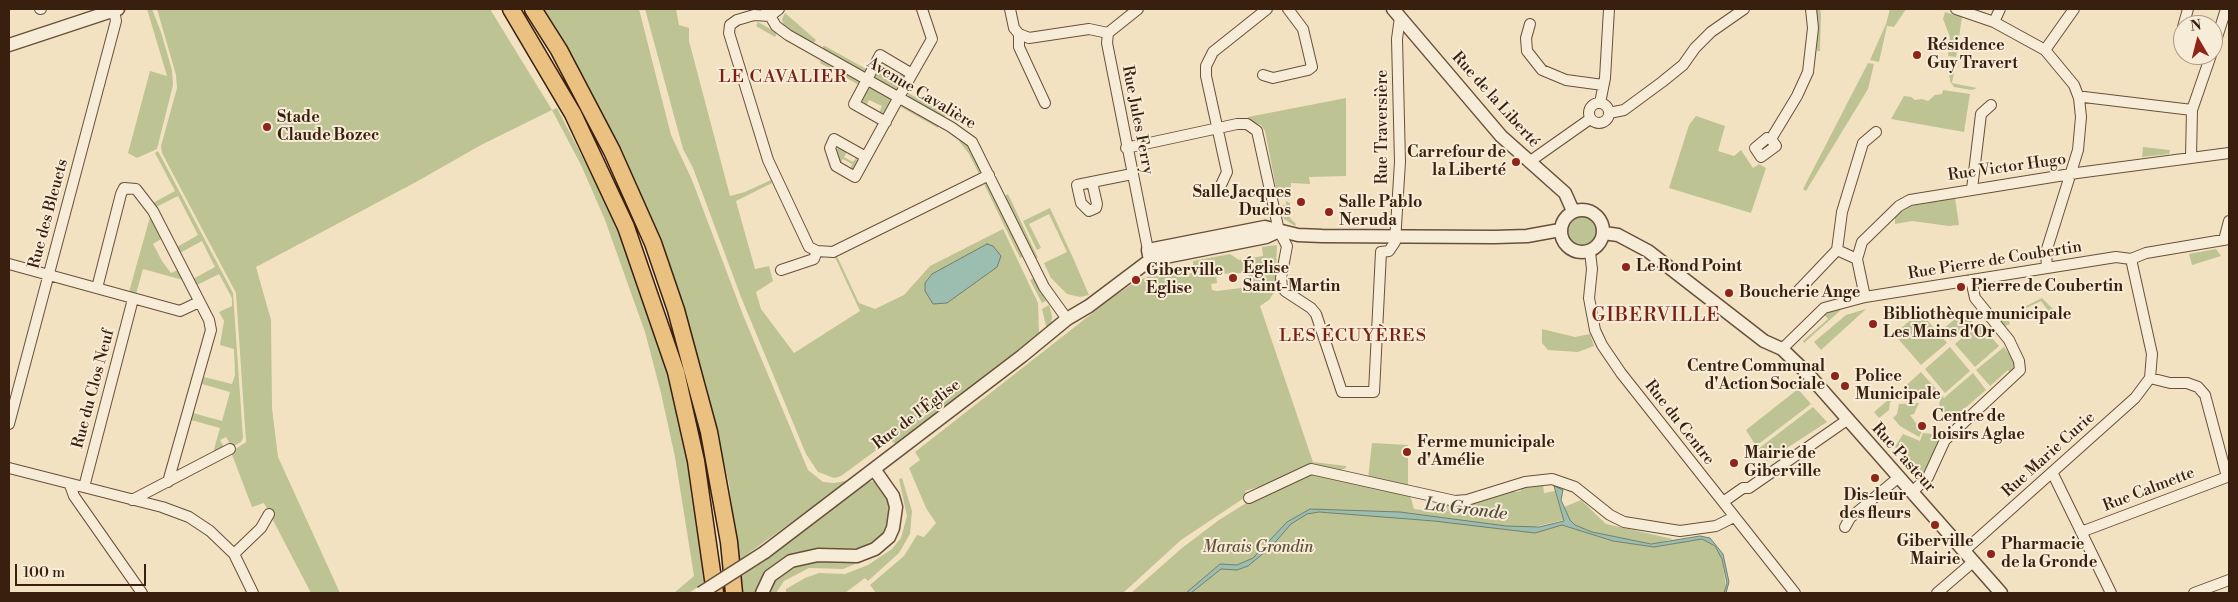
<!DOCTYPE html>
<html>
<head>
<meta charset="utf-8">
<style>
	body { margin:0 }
	#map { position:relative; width:2238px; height:602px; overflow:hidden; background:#f3e2c1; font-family:"Libre Bodoni",serif }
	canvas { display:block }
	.frame { position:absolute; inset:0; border:10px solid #391f0e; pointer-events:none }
	.north { position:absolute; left:2173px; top:15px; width:50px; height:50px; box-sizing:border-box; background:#f7ecd7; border:1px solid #ab9a87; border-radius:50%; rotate:352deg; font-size:14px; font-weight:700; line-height:20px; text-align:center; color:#391f0e }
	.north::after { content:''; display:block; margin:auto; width:18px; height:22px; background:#8f2418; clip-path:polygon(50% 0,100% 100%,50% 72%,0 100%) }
	.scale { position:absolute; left:15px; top:564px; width:131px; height:22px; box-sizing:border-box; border:2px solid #391f0e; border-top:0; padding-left:6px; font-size:15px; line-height:18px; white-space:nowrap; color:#391f0e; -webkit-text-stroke:4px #f7ecd7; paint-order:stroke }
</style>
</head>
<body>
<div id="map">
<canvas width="2238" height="602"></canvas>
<div class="frame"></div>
<div class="north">N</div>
<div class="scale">100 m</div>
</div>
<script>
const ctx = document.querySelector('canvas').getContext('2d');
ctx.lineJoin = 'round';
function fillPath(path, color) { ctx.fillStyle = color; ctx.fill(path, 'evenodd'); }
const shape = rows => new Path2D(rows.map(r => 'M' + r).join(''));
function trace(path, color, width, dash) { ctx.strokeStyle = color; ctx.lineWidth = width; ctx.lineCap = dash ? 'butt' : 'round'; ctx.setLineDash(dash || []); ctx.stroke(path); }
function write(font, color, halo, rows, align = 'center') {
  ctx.font = font + ' "Libre Bodoni",serif'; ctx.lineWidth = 4; ctx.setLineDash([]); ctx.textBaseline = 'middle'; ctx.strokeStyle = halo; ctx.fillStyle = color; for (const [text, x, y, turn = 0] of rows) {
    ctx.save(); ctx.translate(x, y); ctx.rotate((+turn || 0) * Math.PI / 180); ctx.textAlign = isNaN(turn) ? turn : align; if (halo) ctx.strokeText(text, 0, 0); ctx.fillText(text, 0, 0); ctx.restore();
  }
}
fillPath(shape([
	[147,9,152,9,161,32,172,70,173,85,157,149,137,158,128,153,150,71,167,76],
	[157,9,490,9,552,110,557,108,604,199,612,210,657,331,688,449,709,579,689,593,674,593,694,576,675,457,661,393,645,332,605,220,581,165,552,110,481,145,416,182,256,267,271,320,272,408,278,457,340,593,311,593,264,503,252,507,231,452,246,442,236,293,162,153,161,146,177,88,176,75],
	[542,9,639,9,671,135,692,180,743,315,808,470,823,482,834,483,850,480,739,560,729,484,706,384,664,252,623,154,572,55],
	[645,9,676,9,679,25,689,28,689,41,730,196,745,192,771,180,772,183,736,201,755,269,769,266,773,281,756,292,761,309,794,353,860,311,834,255,836,254,859,303,875,309,904,295,930,266,1003,229,1038,303,1039,333,896,444,890,440,841,476,834,478,818,472,806,454,741,297,693,168,683,149],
	[1817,9,1820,9,1821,15,1820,51,1817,51],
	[1890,9,1906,9,1894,27,1887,26,1879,62,1870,60,1886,24],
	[1945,12,1962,17,1956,57,1948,56,1950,37,1943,19],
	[785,13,816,40,815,42,812,43,784,27,782,19],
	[758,22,777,33,775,37,756,26],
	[823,46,825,46,868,70,864,72,823,50],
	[821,60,859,80,859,85,820,63],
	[1868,63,1874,64,1868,89,1806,191,1803,189],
	[886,64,889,65,885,71,898,78,901,72,903,73,905,76,900,89,894,90,875,80,875,74,880,66],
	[1948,66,1955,67,1952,83,1977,88,1972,90,1954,87,1950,81],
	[871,87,892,99,884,114,879,113,882,106,869,100,866,106,862,101,866,89],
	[1943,90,1970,94,1964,132,1891,119,1904,96,1911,97,1915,100,1922,99,1928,101,1935,95,1942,94],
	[908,93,947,115,944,117,909,99],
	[1346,98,1346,176,1309,177,1310,184,1291,183,1291,195,1282,197,1282,192,1277,192,1265,131,1261,125,1248,120,1248,117],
	[903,103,939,124,938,128,901,107],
	[1696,116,1725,126,1718,151,1734,156,1741,150,1753,168,1759,164,1766,168,1751,213,1669,188,1689,125],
	[962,139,970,146,981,170,979,174,969,154,959,141],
	[2143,147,2170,150,2169,154,2142,157],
	[838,148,847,152,844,157,853,162,857,157,860,159,853,172,850,170,852,164,843,159,840,164,835,151],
	[158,151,233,293,243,438,241,442,232,447,226,437,220,440,224,447,213,453,220,428,191,420,193,413,222,421,230,392,202,384,204,377,232,384,235,375,234,349,220,345,224,321,219,312,232,306,232,298,219,274,197,285,193,279,215,267,202,241,180,253,177,247,198,235,178,196,156,207,153,203,175,191,155,153],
	[984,184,989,185,1024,256,1020,258],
	[1008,194,1038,258,1034,258,1004,196],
	[1955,198,1959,225,1949,226,1912,221,1895,224,1895,216,1911,206],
	[1286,201,1290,203,1290,218,1296,224,1295,226,1284,219,1282,212,1280,206,1286,205],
	[1050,208,1074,260,1089,295,1080,297,1067,294,1051,278,1044,263,1067,252,1049,214,1029,224,1041,248,1037,250,1023,221],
	'1565 231a17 17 0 1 1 34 0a17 17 0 1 1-34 0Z',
	[150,217,161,239,153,244,162,261,171,273,178,270,183,280,143,269,136,294,129,292],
	[1277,245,1275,291,1269,300,1260,306,1313,462,1346,466,1346,468,1338,471,1319,468,1245,491,1247,496,1181,540,1123,593,876,593,870,585,904,556,917,535,924,537,936,523,926,508,909,468,920,460,915,452,1113,297,1137,281,1170,268,1172,275,1193,273,1193,261,1230,254,1239,260,1263,256,1262,247],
	[1243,270,1248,270,1249,287,1217,291,1212,290,1211,284,1217,283,1216,274,1243,273],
	[2216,249,2221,256,2192,265,2189,254],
	[1034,278,1046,301,1042,303,1030,280],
	[2042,298,2055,311,2050,313,2041,301,2022,310,2024,317,2020,319,2016,313,2007,317,2010,324,2005,326,1999,320],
	[1049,305,1052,316,1051,325,1047,330,1042,309],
	[1842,308,1842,309,1804,343,1803,341,1828,319,1823,313],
	[1866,309,1821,350,1814,342,1846,315],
	[1966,309,1975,319,1951,340,1942,330],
	[1920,312,1947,343,1921,365,1894,334],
	[1979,323,1999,346,1975,367,1955,344],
	[1542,329,1575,337,1590,334,1594,346,1578,352,1548,350,1542,343],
	[1950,347,1970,371,1945,393,1925,369],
	[2004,347,2017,364,2012,375,2008,370,1990,386,1976,370],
	[1921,372,1944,398,1973,373,1986,390,1958,414,1944,413,1939,404,1941,398,1929,396,1929,393,1908,396,1902,389],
	[1798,389,1811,404,1756,446,1746,430],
	[1900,390,1902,393,1890,402,1889,410,1879,418,1874,412],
	[1919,403,1914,414,1910,415,1922,431,1919,437,1900,426,1893,418,1897,414,1899,404],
	[1813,407,1827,422,1767,461,1758,449],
	[1935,431,1946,434,1937,444,1927,471,1919,476,1895,447,1903,434,1920,441,1923,433,1934,434],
	[1372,443,1408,445,1408,488,1368,479],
	[1307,473,1410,495,1414,509,1440,512,1440,502,1457,506,1467,505,1514,489,1515,492,1521,491,1521,488,1543,484,1544,493,1555,491,1564,520,1534,527,1535,533,1562,525,1613,541,1654,547,1702,539,1715,546,1722,559,1726,587,1724,593,1131,593,1182,548,1219,520,1251,500],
	[902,478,912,511,910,534,899,553,868,581,865,578,845,593,786,593,786,589,805,578,819,573,845,574,868,565,892,549,901,538,907,516,899,479],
	[874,481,881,486,890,503,890,519,880,538,861,548,812,550,792,555,782,560,765,573,754,593,742,593,740,576,868,482],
	[1581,500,1606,524,1673,539,1655,544,1632,541,1592,532,1575,525,1570,520,1564,507],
	[862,558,863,561,843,569,809,568,784,581,776,593,766,593,777,577,803,562]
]), '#bdc392');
const water = shape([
	[987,244,993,246,1001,256,997,267,947,303,933,304,925,291,925,283,932,274,987,244],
	[1554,486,1563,490,1561,500,1570,520,1575,525,1592,532,1651,544,1700,536,1710,538,1723,554,1729,582,1726,593,1724,593,1727,583,1722,559,1715,546,1702,539,1654,547,1613,541,1562,525,1535,533,1434,521,1319,512,1307,514,1291,524,1271,547,1248,566,1237,570,1221,569,1191,593,1186,593,1220,564,1237,565,1253,558,1287,522,1310,509,1400,512,1506,526,1539,527,1564,521,1554,486]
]);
fillPath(water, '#9bbeb0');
trace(water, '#747e6f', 1);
const minor = shape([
	[40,9,41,9],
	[766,9,776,26,788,35,951,127,972,142,1044,287,1067,319],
	[779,9,770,16,754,15,737,20,730,25,729,33,768,160,809,247,817,251,833,252,989,175],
	[1010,9,1014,28,1019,34,1029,38,1089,29,1108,33],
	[1138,9,1108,33,1107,43,1148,250],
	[1956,9,1994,22,2045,50,2074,85,2079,98,2081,117,2078,150,2046,252,2047,268],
	[1994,22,2000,9],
	[1530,24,1526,38,1527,51,1542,70,1566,80,1603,85],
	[2183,27,2188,9],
	[1019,34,1019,47,1045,103],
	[2045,50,2074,9],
	[2213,50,2226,9,2229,10],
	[1263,75,1273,78,1308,70,1312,67,1303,29,1288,9],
	[2079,98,2084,97,2192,110],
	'1589 113a10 10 0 1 1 20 0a10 10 0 1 1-20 0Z',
	[1600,103,1605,78,1609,9],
	[1609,113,1624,110,1662,82,1683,65,1695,48,1711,32,1744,9],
	[886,122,854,104,880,55,912,74],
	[1771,139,1776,146,1761,157,1755,148,1767,138,1771,139,1797,96,1808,72,1813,28,1811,9],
	[1126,148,1237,124,1247,124,1257,131,1279,231,1287,246,1281,278,1282,286,1285,291,1311,308,1316,314,1342,392,1374,392,1381,252,1389,251,1395,242,1400,162,1397,39,1400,17],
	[866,157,834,139,830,148,836,166,855,177,899,97,912,74,932,39,922,9],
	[2191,157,2192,110,2211,55],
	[1529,162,1590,119],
	[1092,182,1097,204,1096,208,1089,211,1081,203,1077,185,1132,174],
	[1221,185,1227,172,1206,76,1206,66,1213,52,1267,9],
	[1972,189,1981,114,1991,105],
	[2224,240,2229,221],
	[1837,250,1842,212,1863,143,1876,132],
	[1590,252,1592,269,1589,298,1595,330,1602,345,1621,373,1795,593],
	[9,264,180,311,199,302],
	[781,270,814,259,817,251],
	[97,288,121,194,124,188,136,189,153,211,209,320,211,330,168,482],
	[1798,291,1837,250,1857,259],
	[1865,297,1857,259,1862,242,1899,206,1910,200,2077,173,2229,153],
	[1782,349,1824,308,1865,297,2116,257,2131,259,2146,253,2229,239],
	[9,424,116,21,114,10],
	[9,468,162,507,189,517,210,531,234,554,253,593],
	[2052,472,2111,593],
	[70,485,74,496,142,593],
	[84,487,133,299],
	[1912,492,1928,477,1945,440,2020,370,2019,361,2009,340,1975,298,1971,280],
	[1249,498,1311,469,1455,501,1467,500,1525,482,1552,479,1575,487,1610,515,1624,522,1680,531,1716,526,1734,517],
	[132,500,230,449],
	[1723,502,1743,488,1749,488,1847,420],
	[1845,527,1850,518,1899,477],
	[2081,532,2227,477,2205,395,2198,387,2187,383,2170,383,2150,378],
	[1964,551,2135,398,2150,378,2152,354,2131,259],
	[234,554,261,528,269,514],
	[1937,593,1973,562],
	[2194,593,2229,580]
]);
const tertiary = shape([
	[1393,9,1501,136,1565,193,1573,211],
	[9,45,118,9],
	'1561 231a21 21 0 1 1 42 0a21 21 0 1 1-42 0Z',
	[1604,233,1618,235,1648,251,1764,341,1782,349,1808,374,2001,593],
	[1150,260,1148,250,1265,227,1298,235,1322,236,1495,237,1527,236,1560,230],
	[765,552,1022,356,1067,319,1089,306,1150,260,1266,237,1279,231],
	[762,593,770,576,791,561,818,555,857,556,875,549,889,537,893,528,896,507,893,496,874,469]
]);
const primary = shape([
	[511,9,573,114,626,227,676,372,696,461,715,593],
	[533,9,559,50,612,151,653,243,676,310,709,432,729,542,734,593]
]);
trace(minor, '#68503b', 12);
trace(tertiary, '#68503b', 15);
trace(primary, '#391f0e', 19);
trace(minor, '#f7ecd7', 10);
trace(tertiary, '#f7ecd7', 12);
trace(primary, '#eac180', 16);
const tertiaryBridge = shape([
	[701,593,765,552]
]);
trace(tertiaryBridge, '#68503b', 15, []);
trace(tertiaryBridge, '#f7ecd7', 12);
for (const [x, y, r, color] of [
	[1917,55,5,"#8f2418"],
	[267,127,5,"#8f2418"],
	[1516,162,5,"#8f2418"],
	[1301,202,5,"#8f2418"],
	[1329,212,5,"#8f2418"],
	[1626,267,5,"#8f2418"],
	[1233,278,5,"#8f2418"],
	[1136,280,5,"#8f2418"],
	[1961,287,5,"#8f2418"],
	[1729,293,5,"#8f2418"],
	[1873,324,5,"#8f2418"],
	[1835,376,5,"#8f2418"],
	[1845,386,5,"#8f2418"],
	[1922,426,5,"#8f2418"],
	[1407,452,5,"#8f2418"],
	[1734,463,5,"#8f2418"],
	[1875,478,5,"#8f2418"],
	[1935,525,5,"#8f2418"],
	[1991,554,5,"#8f2418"]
]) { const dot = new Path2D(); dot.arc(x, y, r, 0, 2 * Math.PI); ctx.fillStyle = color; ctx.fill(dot); trace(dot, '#f7ecd7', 2); }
write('bold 16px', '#391f0e', '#f7ecd7', [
	["Résidence",1927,46],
	["Guy Travert",1927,64],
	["Stade",277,118],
	["Claude Bozec",277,136],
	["Carrefour de",1506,153,"right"],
	["la Liberté",1506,171,"right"],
	["Salle Jacques",1291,193,"right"],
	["Duclos",1291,211,"right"],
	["Salle Pablo",1339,203],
	["Neruda",1339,221],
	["Le Rond Point",1636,267],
	["Église",1243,269],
	["Saint-Martin",1243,287],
	["Giberville",1146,271],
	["Eglise",1146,289],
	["Pierre de Coubertin",1971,287],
	["Boucherie Ange",1739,293],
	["Bibliothèque municipale",1883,315],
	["Les Mains d'Or",1883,333],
	["Centre Communal",1825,367,"right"],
	["d'Action Sociale",1825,385,"right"],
	["Police",1855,377],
	["Municipale",1855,395],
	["Centre de",1932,417],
	["loisirs Aglae",1932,435],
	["Ferme municipale",1417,443],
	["d'Amélie",1417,461],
	["Mairie de",1744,454],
	["Giberville",1744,472],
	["Dis-leur",1875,496,"center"],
	["des fleurs",1875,514,"center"],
	["Giberville",1935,542,"center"],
	["Mairie",1935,560,"center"],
	["Pharmacie",2001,545],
	["de la Gronde",2001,563]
], 'left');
write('16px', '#391f0e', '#f7ecd7', [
	["Avenue Cavalière",921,94,31],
	["Rue de la Liberté",1495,100,48],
	["Rue Jules Ferry",1137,120,79],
	["Rue Traversière",1383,127,-90],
	["Rue Victor Hugo",2007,168,-8],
	["Rue des Bleuets",49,214,-75],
	["Rue Pierre de Coubertin",1995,261,-9],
	["Rue du Clos Neuf",94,389,-75],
	["Rue de l'Église",917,415,-37],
	["Rue du Centre",1679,423,52],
	["Rue Marie Curie",2049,455,-42],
	["Rue Pasteur",1903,458,48],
	["Rue Calmette",2149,490,-21]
]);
write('italic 16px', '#615036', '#f7ecd7', [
	["Marais Grondin",1258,548]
]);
ctx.letterSpacing = '1px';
write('18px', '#7a1f14', '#f7ecd7', [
	["LE CAVALIER",783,78],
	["LES ÉCUYÈRES",1353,337]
]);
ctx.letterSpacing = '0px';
write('italic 18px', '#564f3f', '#f7ecd7', [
	["La Gronde",1466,510,7]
]);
ctx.letterSpacing = '1px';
write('19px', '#7a1f14', '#f7ecd7', [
	["GIBERVILLE",1656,316]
]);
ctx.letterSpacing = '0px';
</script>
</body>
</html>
